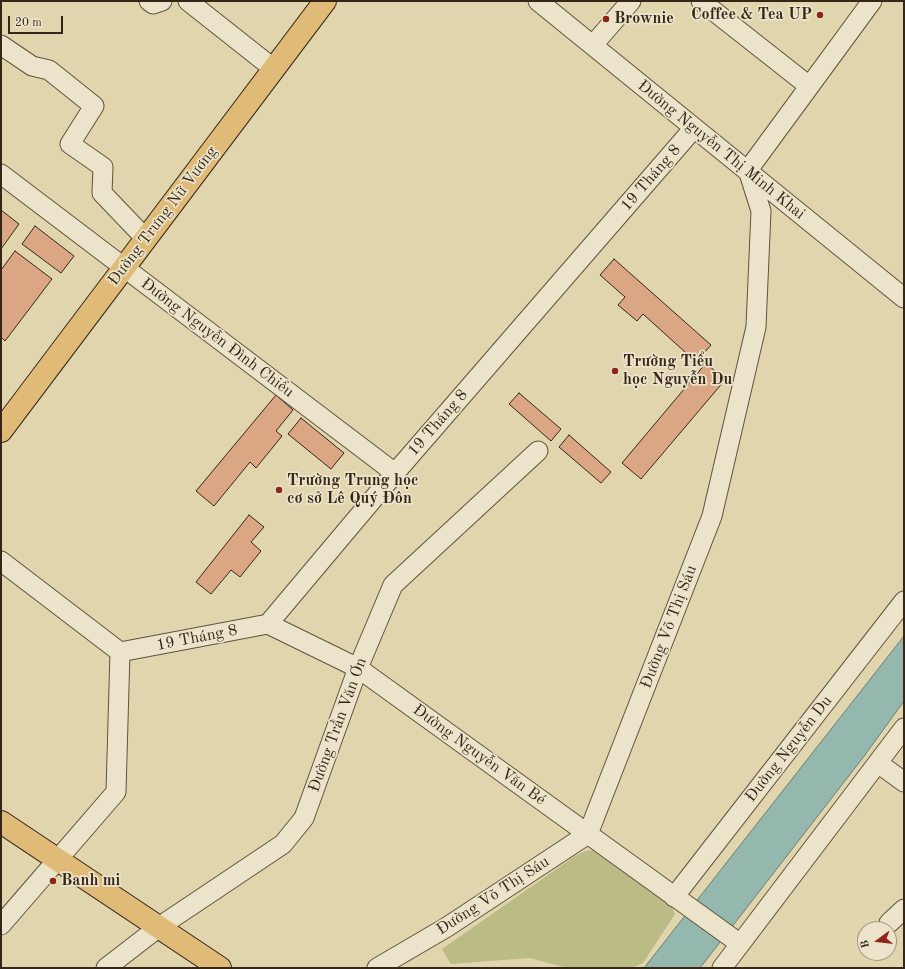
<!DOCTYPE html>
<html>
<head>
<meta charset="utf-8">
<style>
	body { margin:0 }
	#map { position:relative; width:905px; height:969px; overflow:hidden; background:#e1d5ae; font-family:"Old Standard TT",serif }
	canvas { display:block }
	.frame { position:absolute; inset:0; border:2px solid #352618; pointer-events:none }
	.north { position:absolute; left:857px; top:921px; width:40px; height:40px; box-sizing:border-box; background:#ece4ca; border:1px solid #a39883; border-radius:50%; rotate:255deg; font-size:11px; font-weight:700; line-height:16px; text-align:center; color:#352618 }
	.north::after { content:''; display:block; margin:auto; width:14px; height:18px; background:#8f2418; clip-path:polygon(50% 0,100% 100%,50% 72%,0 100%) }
	.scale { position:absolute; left:8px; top:16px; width:55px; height:18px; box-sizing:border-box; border:2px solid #352618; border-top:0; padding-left:5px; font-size:12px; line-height:14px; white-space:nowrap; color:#352618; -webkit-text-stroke:3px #ece4ca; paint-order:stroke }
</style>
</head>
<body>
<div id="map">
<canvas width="905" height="969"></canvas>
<div class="frame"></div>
<div class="north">B</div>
<div class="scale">20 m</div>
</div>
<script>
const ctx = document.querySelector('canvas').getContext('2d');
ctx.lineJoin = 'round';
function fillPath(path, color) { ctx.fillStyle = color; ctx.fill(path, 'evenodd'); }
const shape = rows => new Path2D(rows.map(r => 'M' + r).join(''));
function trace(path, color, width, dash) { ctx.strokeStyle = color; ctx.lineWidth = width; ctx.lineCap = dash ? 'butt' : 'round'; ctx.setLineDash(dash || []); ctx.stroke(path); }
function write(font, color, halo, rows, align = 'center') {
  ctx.font = font + ' "Old Standard TT",serif'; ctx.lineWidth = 3.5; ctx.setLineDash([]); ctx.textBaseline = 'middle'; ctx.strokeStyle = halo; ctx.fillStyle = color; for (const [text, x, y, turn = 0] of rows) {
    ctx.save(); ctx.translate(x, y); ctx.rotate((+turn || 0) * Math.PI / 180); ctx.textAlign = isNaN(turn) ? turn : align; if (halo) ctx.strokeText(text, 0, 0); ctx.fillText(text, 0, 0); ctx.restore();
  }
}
fillPath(shape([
	[594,850,670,903,675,914,643,963,632,968,567,968,530,958,451,964,442,949,575,856,585,851]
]), '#babb85');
const water = shape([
	[904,636,904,701,865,755,700,968,644,968,904,636]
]);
fillPath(water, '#94b8ad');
trace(water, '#6e7e71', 1);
const building = shape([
	[1,210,19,224,1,249,1,210],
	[35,226,74,256,61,273,22,244,35,226],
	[15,251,52,279,5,341,1,337,1,270,15,251],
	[614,259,711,345,696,362,643,314,637,321,618,305,625,297,600,275,614,259],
	[706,363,725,380,641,479,622,463,706,363],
	[519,393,561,429,551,441,509,404,519,393],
	[276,395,293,410,276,431,282,436,256,468,250,462,214,506,196,491,276,395],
	[301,418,344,453,331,469,288,434,301,418],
	[569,435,611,472,601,483,559,447,569,435],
	[249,515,264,527,251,542,261,551,240,577,231,570,211,594,196,582,249,515]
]);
fillPath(building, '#daa683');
trace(building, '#352618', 1);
const minor = shape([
	[149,1,153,4,162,1],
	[188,1,274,69],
	[538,1,904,298],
	[701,1,809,86],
	[1,45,32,66,49,70,94,106,70,144,103,167,102,193,146,239],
	[593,45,631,1],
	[1,174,395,473],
	[1,561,120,652],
	[268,624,358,668,739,943],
	[120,652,268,624,395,473,694,128],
	[878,763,904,782],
	[674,897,904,601],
	[889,923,904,909],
	[1,925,116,792,120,652],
	[106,968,159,927,283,844,304,818,358,668,393,585,538,451],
	[377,968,447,927,588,834,712,516,756,327,761,211,748,170,872,1],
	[722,968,904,728]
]);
const major = shape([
	[1,431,325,1],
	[1,822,220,968]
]);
trace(minor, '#60523e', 21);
trace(major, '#352618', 24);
trace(minor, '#ece4ca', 19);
trace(major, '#e0ba77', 22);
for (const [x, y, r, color] of [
	[820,15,4,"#8f2418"],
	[606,19,4,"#8f2418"],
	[615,371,4,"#8f2418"],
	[279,490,4,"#8f2418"],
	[53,881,4,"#8f2418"]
]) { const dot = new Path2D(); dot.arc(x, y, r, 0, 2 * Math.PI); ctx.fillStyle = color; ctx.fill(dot); trace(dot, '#ece4ca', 1.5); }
write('bold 16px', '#352618', '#ece4ca', [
	["Coffee & Tea UP",812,15,"right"],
	["Brownie",614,19],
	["Trường Tiểu",623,362],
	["học Nguyễn Du",623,380],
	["Trường Trung học",287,481],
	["cơ sở Lê Quý Đôn",287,499],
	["Banh mi",61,881]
], 'left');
write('16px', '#352618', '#ece4ca', [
	["Đường Nguyễn Thị Minh Khai",721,150,39],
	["19 Tháng 8",651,178,-49],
	["Đường Trưng Nữ Vương",163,216,-53],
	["Đường Nguyễn Đình Chiểu",217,338,37],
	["19 Tháng 8",438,423,-49],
	["Đường Võ Thị Sáu",669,627,-69],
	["19 Tháng 8",197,638,-11],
	["Đường Trần Văn Ơn",338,725,-70],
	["Đường Nguyễn Du",789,749,-52],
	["Đường Nguyễn Văn Bé",479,755,36],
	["Đường Võ Thị Sáu",493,896,-33]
]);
</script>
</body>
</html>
